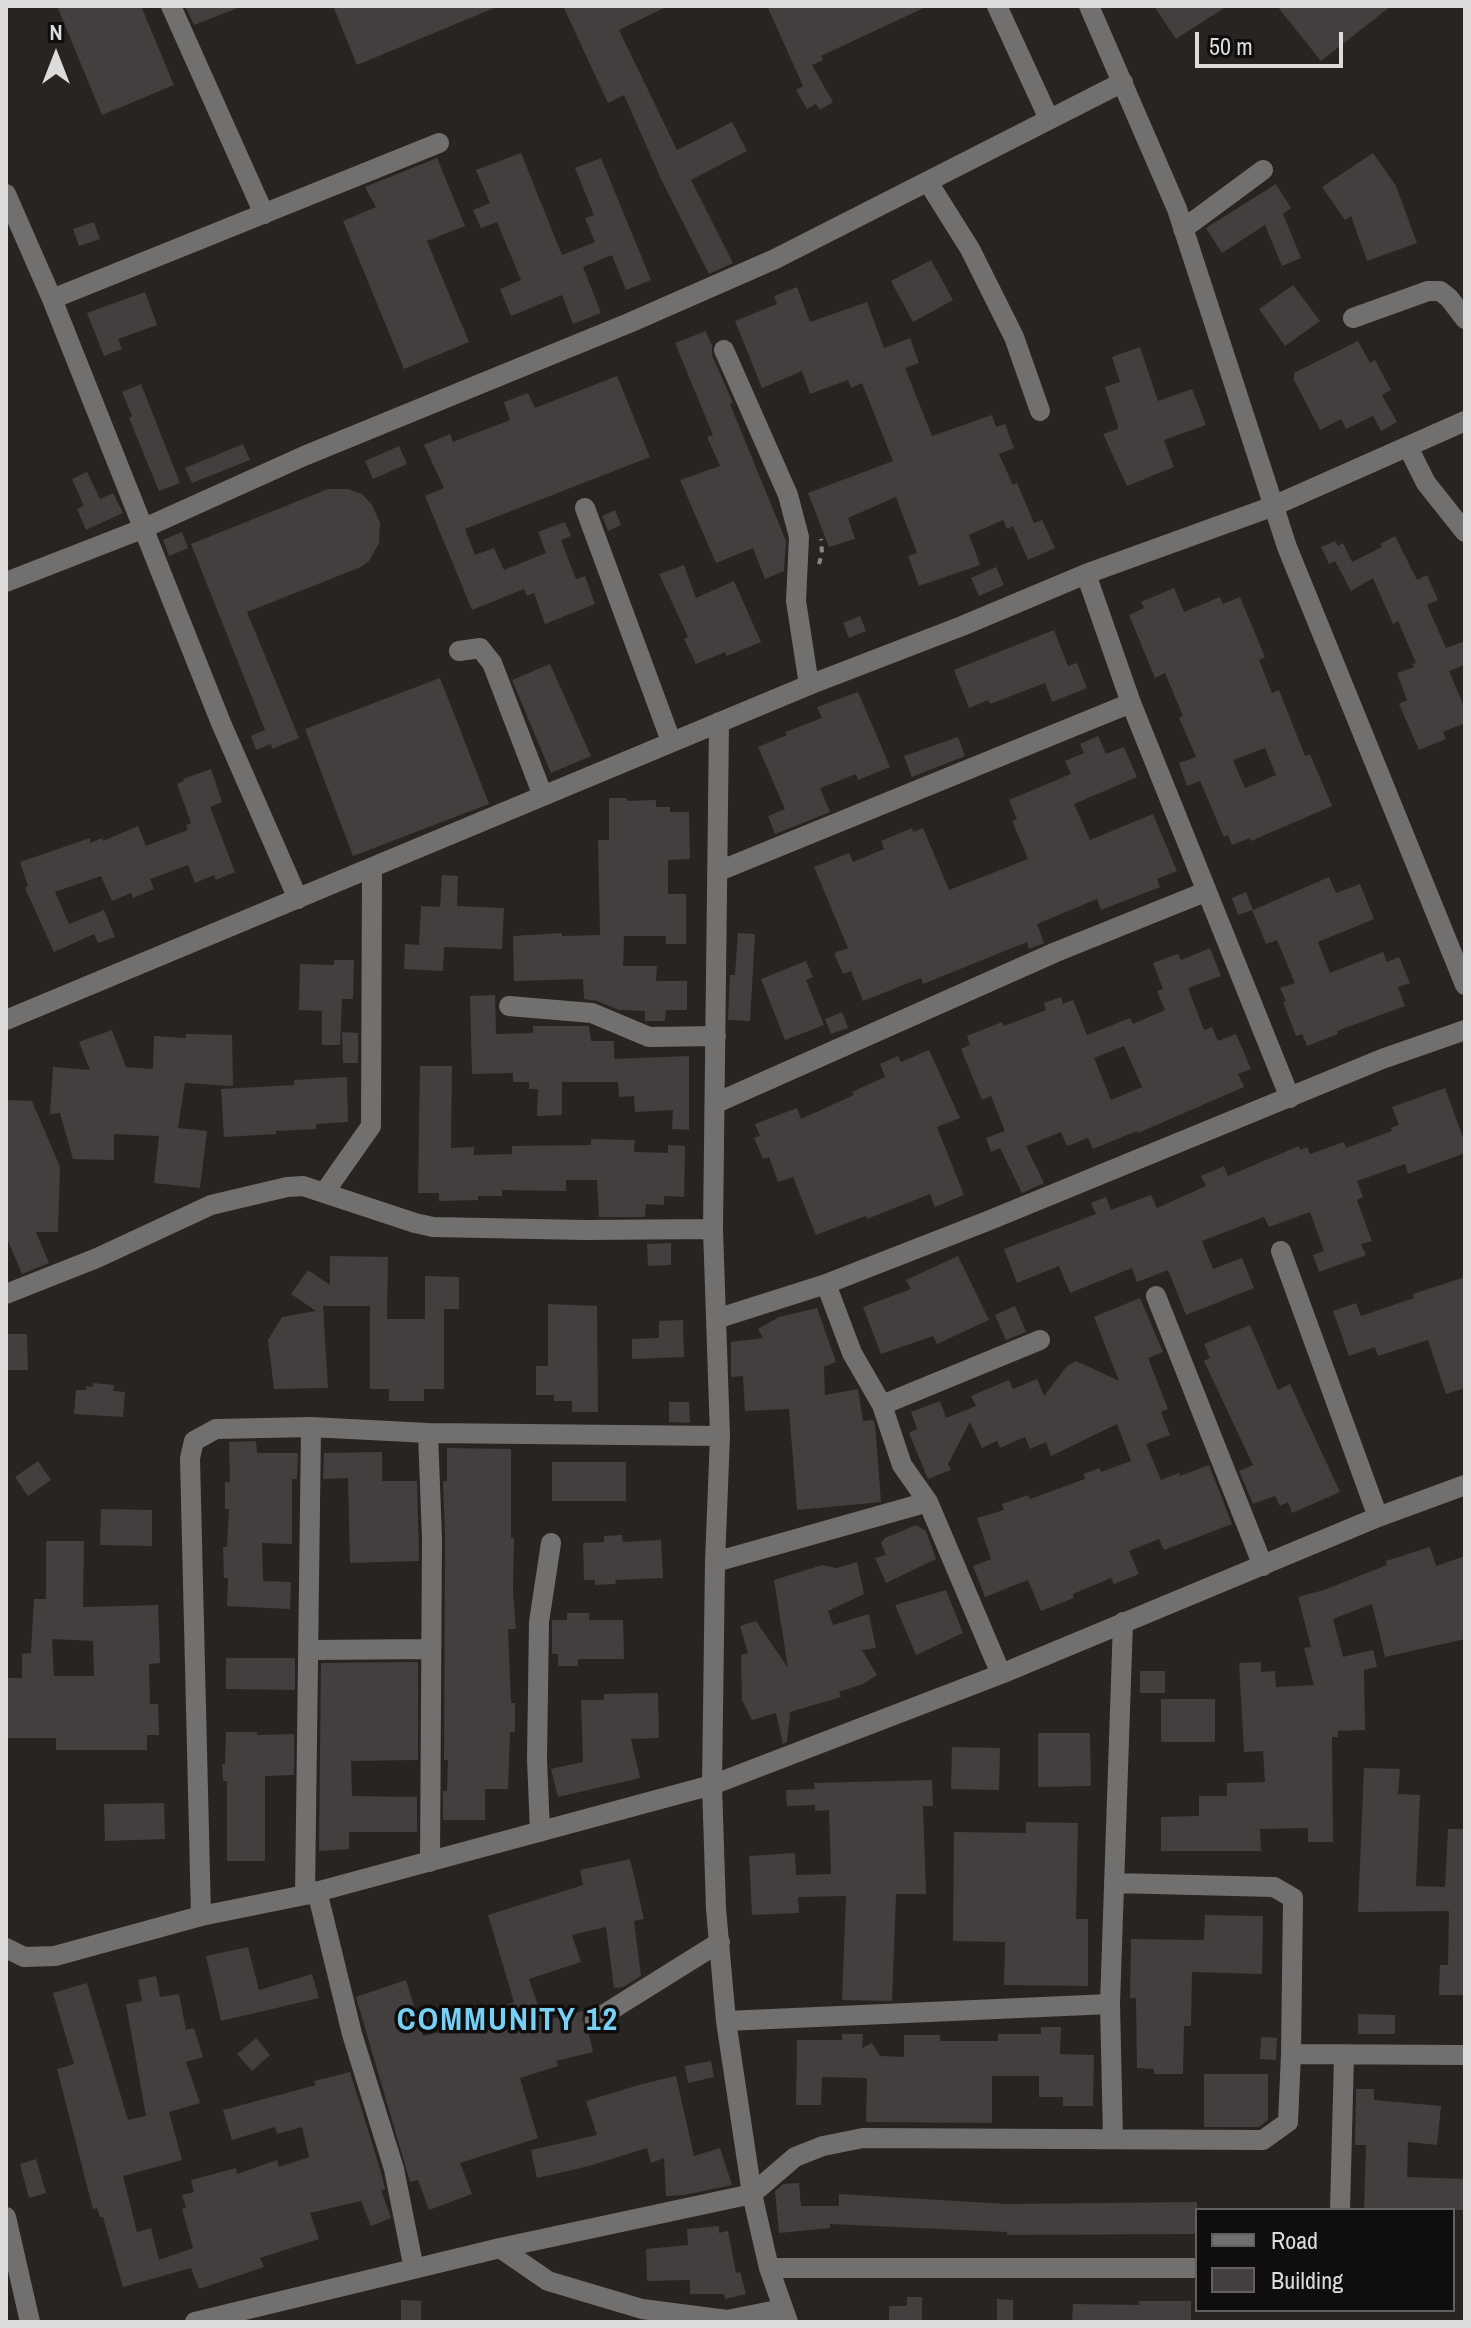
<!DOCTYPE html>
<html>
<head>
<meta charset="utf-8">
<style>
	body { margin:0 }
	#map { position:relative; width:1471px; height:2328px; overflow:hidden; background:#272422; font-family:"Archivo Narrow",sans-serif }
	canvas { display:block }
	.frame { position:absolute; inset:0; border:8px solid #dedcdb; pointer-events:none }
	.legend { position:absolute; left:1195px; top:2208px; width:260px; height:104px; box-sizing:border-box; background:#0f0d0d; border:2px solid #62605f; margin:0; padding:10px 14px; list-style:none; font-size:24px; color:#dedcdb }
	.legend li { display:flex; align-items:center; gap:16px; height:40px }
	.legend b { width:40px; border:2px solid #62605f }
	.north { position:absolute; left:16px; top:16px; width:80px; height:80px; -webkit-text-stroke:6px #0f0d0d; paint-order:stroke; rotate:0deg; font-size:22px; font-weight:700; line-height:32px; text-align:center; color:#dedcdb }
	.north::after { content:''; display:block; margin:auto; width:28px; height:36px; background:#dedcdb; clip-path:polygon(50% 0,100% 100%,50% 72%,0 100%) }
	.scale { position:absolute; left:1195px; top:32px; width:148px; height:36px; box-sizing:border-box; border:4px solid #dedcdb; border-top:0; padding-left:10px; font-size:24px; line-height:28px; white-space:nowrap; color:#dedcdb; -webkit-text-stroke:6px #0f0d0d; paint-order:stroke }
</style>
</head>
<body>
<div id="map">
<canvas width="1471" height="2328"></canvas>
<div class="frame"></div>
<ul class="legend">
<li><b style="height:10px;background:#72706f"></b>Road</li>
<li><b style="height:22px;background:#433f3e"></b>Building</li>
</ul>
<div class="north">N</div>
<div class="scale">50 m</div>
</div>
<script>
const ctx = document.querySelector('canvas').getContext('2d');
ctx.lineJoin = 'round';
function fillPath(path, color) { ctx.fillStyle = color; ctx.fill(path, 'evenodd'); }
const shape = rows => new Path2D(rows.map(r => 'M' + r).join(''));
function trace(path, color, width, dash) { ctx.strokeStyle = color; ctx.lineWidth = width; ctx.lineCap = dash ? 'butt' : 'round'; ctx.setLineDash(dash || []); ctx.stroke(path); }
function write(font, color, halo, rows, align = 'center') {
  ctx.font = font + ' "Archivo Narrow",sans-serif'; ctx.lineWidth = 7; ctx.setLineDash([]); ctx.textBaseline = 'middle'; ctx.strokeStyle = halo; ctx.fillStyle = color; for (const [text, x, y, turn = 0] of rows) {
    ctx.save(); ctx.translate(x, y); ctx.rotate((+turn || 0) * Math.PI / 180); ctx.textAlign = isNaN(turn) ? turn : align; if (halo) ctx.strokeText(text, 0, 0); ctx.fillText(text, 0, 0); ctx.restore();
  }
}
fillPath(shape([
	[57,6,141,6,174,85,102,115],
	[185,6,240,6,240,7,194,25],
	[333,6,499,6,357,65],
	[563,6,668,6,619,30,677,150,732,122,747,151,691,180,733,263,709,274,661,179,624,95,608,103],
	[767,6,928,6,821,56,823,60,812,65,833,102,820,110,816,104,807,109,796,90,803,86],
	[1154,6,1227,6,1176,39],
	[1277,6,1391,6,1321,61],
	[521,153,562,255,595,242,585,218,594,215,575,168,601,158,651,280,626,290,612,255,583,267,601,313,573,324,562,295,511,316,500,289,521,280,497,222,481,228,473,210,490,203,476,170],
	[1373,153,1396,186,1417,243,1367,261,1351,216,1345,220,1322,187],
	[437,158,465,226,427,241,469,342,404,369,343,221,376,207,365,187],
	[1276,184,1291,208,1283,214,1301,258,1282,266,1265,225,1222,253,1206,228],
	[94,222,100,239,79,246,73,229],
	[931,260,953,300,913,322,891,281],
	[1293,285,1320,321,1285,346,1259,309],
	[797,287,810,322,867,302,884,348,910,338,919,363,905,368,932,436,992,415,996,427,1005,424,1014,448,999,454,1013,485,1017,483,1034,523,1042,520,1055,548,1028,560,1013,526,1007,529,1003,520,969,535,980,565,919,586,908,556,917,553,896,497,848,518,855,539,829,547,808,493,893,461,862,383,851,388,848,380,810,394,802,371,762,388,735,321,777,304,774,296],
	[145,292,157,325,118,339,122,349,104,356,87,313],
	[706,331,712,346,712,355,733,403,730,404,786,541,784,571,765,579,753,548,716,563,680,480,720,466,707,437,713,435,675,343],
	[1358,341,1370,363,1375,360,1391,390,1382,395,1397,422,1381,431,1373,416,1346,429,1341,419,1320,430,1294,380,1294,373],
	[1140,347,1158,401,1192,389,1206,425,1164,440,1174,467,1127,486,1103,434,1118,429,1118,426,1105,387,1120,382,1112,357],
	[617,376,650,457,465,529,475,555,494,548,504,570,546,553,538,532,565,522,571,536,561,540,576,579,585,576,595,604,545,624,534,593,527,596,524,589,472,610,425,496,444,488,424,445,450,434,453,442,510,420,504,402,528,393,535,408],
	[141,384,180,483,159,491,129,418,132,416,122,392],
	[243,444,250,460,192,483,185,468],
	[399,446,407,464,373,479,365,461],
	[87,472,100,499,113,493,123,513,86,530,77,509,84,506,72,479],
	[328,489,348,489,362,494,372,505,380,523,379,543,369,561,361,567,247,612,299,738,272,749,271,744,256,750,251,736,265,730,191,544],
	[615,510,621,525,608,531,602,516],
	[182,532,188,548,169,556,163,540],
	[1395,536,1417,580,1427,575,1438,600,1427,605,1446,648,1465,641,1465,665,1449,671,1465,709,1465,723,1443,732,1446,739,1419,750,1399,704,1407,700,1397,673,1414,667,1412,664,1416,663,1398,621,1393,624,1373,578,1351,591,1335,561,1329,564,1321,547,1335,541,1338,546,1343,543,1352,562,1382,547,1380,544],
	[684,565,696,598,734,581,761,642,727,656,725,652,696,664,684,639,688,637,659,574],
	[996,567,1004,585,979,596,971,578],
	[1174,588,1184,612,1220,597,1223,604,1240,597,1265,657,1259,660,1272,693,1279,690,1305,756,1310,754,1332,806,1251,841,1250,838,1232,845,1228,835,1224,837,1200,781,1187,786,1179,763,1196,757,1179,718,1183,716,1165,673,1155,678,1129,615,1144,608,1141,602],
	[1265,748,1276,775,1245,788,1233,760],
	[860,616,866,631,849,638,843,623],
	[1054,630,1068,666,1077,663,1087,688,1052,702,1045,683,990,704,988,700,969,708,954,670],
	[550,664,591,756,551,773,512,680],
	[440,678,489,804,353,856,305,729],
	[858,692,890,767,858,780,856,774,820,788,830,812,775,834,768,816,785,809,758,747,787,735,785,732,822,718,817,707],
	[1098,736,1106,754,1124,747,1137,777,1074,804,1090,840,1153,814,1177,871,1157,879,1160,887,1101,910,1097,899,1037,924,1044,943,1042,944,1029,949,1027,942,923,984,921,978,863,1001,851,971,843,974,834,953,848,948,814,867,849,853,853,862,884,849,881,841,912,828,913,832,923,828,949,890,1028,859,1012,821,1017,819,1009,800,1071,774,1065,761,1084,753,1080,744],
	[958,737,965,756,912,777,904,756],
	[211,769,222,802,210,807,235,872,216,880,214,875,195,883,188,865,150,879,154,889,133,898,131,893,112,901,101,876,55,892,69,924,104,910,115,937,98,943,94,934,54,952,25,888,28,886,20,862,90,838,90,843,102,838,103,841,138,826,146,846,188,830,186,825,191,823,177,784,184,781,183,779],
	[609,798,627,798,627,801,656,800,656,807,670,807,670,812,689,812,690,859,668,860,668,894,686,894,686,944,666,944,666,936,624,936,623,966,657,966,656,981,687,981,687,1010,666,1010,665,1021,645,1021,645,1011,619,1010,597,1001,584,999,583,979,514,981,513,936,562,933,562,936,600,935,598,840,609,840],
	[442,875,458,876,457,906,504,908,502,949,444,947,443,971,404,969,405,944,419,945,421,906,440,907],
	[1329,877,1336,893,1360,884,1374,919,1318,942,1330,973,1383,952,1387,962,1399,957,1410,983,1398,987,1405,1006,1337,1031,1338,1034,1307,1046,1302,1034,1296,1036,1283,1002,1286,1001,1280,988,1295,983,1277,940,1266,944,1252,910,1238,915,1232,898,1246,892,1253,910],
	[738,933,755,934,750,1021,728,1020,730,975,735,975],
	[1210,948,1221,976,1188,988,1204,1030,1212,1027,1218,1041,1236,1034,1251,1069,1238,1074,1244,1087,1138,1133,1137,1131,1093,1149,1088,1138,1067,1146,1061,1132,1026,1146,1044,1183,1022,1193,1000,1148,991,1152,986,1138,1005,1131,991,1096,982,1100,961,1049,970,1045,967,1036,1002,1022,1004,1026,1046,1010,1044,1003,1061,997,1063,1004,1073,1000,1087,1035,1130,1018,1133,1024,1165,1010,1157,991,1163,989,1153,963,1178,954,1181,960],
	[1124,1046,1142,1087,1111,1100,1094,1058],
	[334,960,354,960,353,999,342,999,340,1045,322,1045,322,1011,299,1010,300,964,334,965],
	[806,961,813,977,806,980,824,1025,785,1040,761,979],
	[495,995,496,1034,533,1033,533,1026,589,1026,591,1041,614,1041,614,1059,689,1056,689,1130,672,1129,673,1110,635,1112,634,1096,619,1097,618,1082,562,1082,562,1115,537,1116,538,1089,529,1089,529,1082,513,1082,513,1073,472,1074,470,996],
	[842,1012,848,1028,831,1034,825,1019],
	[112,1030,126,1067,153,1069,154,1036,186,1038,186,1034,232,1035,233,1086,185,1083,178,1128,207,1131,200,1188,154,1183,159,1136,114,1134,114,1160,73,1159,60,1113,50,1114,53,1067,90,1070,79,1042],
	[342,1032,358,1033,358,1063,343,1063],
	[929,1050,960,1118,937,1127,964,1195,935,1207,930,1194,867,1219,866,1216,816,1235,793,1177,778,1182,769,1157,763,1159,754,1138,760,1136,755,1124,797,1108,801,1119,854,1095,852,1092,885,1077,880,1064,898,1056,901,1062],
	[420,1066,452,1066,451,1148,474,1147,474,1155,512,1154,512,1146,591,1145,591,1139,635,1140,634,1152,668,1153,668,1145,685,1146,684,1197,664,1196,664,1205,646,1204,645,1217,599,1217,597,1180,566,1180,566,1191,502,1190,502,1196,478,1196,478,1200,439,1201,439,1193,418,1193],
	[347,1077,348,1122,316,1124,316,1129,276,1131,276,1134,224,1137,221,1089,294,1085,294,1080],
	[1445,1088,1465,1143,1465,1153,1408,1174,1405,1164,1357,1181,1363,1197,1357,1200,1372,1241,1361,1244,1366,1255,1319,1272,1313,1255,1324,1251,1310,1212,1269,1227,1264,1217,1202,1241,1213,1269,1242,1258,1254,1288,1186,1315,1168,1270,1137,1282,1132,1268,1070,1293,1059,1266,1017,1283,1004,1249,1096,1214,1091,1203,1106,1197,1111,1210,1151,1195,1157,1208,1206,1186,1201,1176,1224,1166,1228,1176,1299,1146,1300,1150,1307,1147,1310,1154,1344,1142,1346,1148,1392,1131,1391,1128,1399,1125,1392,1107],
	[6,1100,32,1101,60,1167,58,1232,36,1232,49,1263,22,1274,6,1236],
	[671,1243,671,1265,648,1266,647,1244],
	[330,1256,388,1257,387,1319,425,1319,425,1276,459,1277,459,1309,444,1309,444,1389,424,1389,424,1401,389,1401,389,1389,370,1389,370,1306,323,1306,328,1388,274,1389,268,1340,282,1317,316,1311,291,1294,308,1270,330,1285],
	[958,1256,989,1320,937,1344,933,1336,881,1354,863,1307,911,1289,906,1280],
	[1465,1277,1465,1388,1446,1394,1428,1340,1378,1356,1375,1347,1349,1356,1333,1311,1356,1303,1361,1316,1414,1298,1413,1294],
	[1140,1298,1163,1352,1148,1358,1168,1409,1161,1412,1170,1435,1146,1444,1161,1480,1179,1473,1180,1476,1209,1465,1232,1524,1164,1550,1159,1539,1129,1551,1139,1574,1114,1584,1111,1578,1073,1594,1074,1598,1041,1611,1028,1580,985,1597,973,1566,991,1559,977,1518,1004,1510,1002,1504,1028,1495,1030,1499,1085,1479,1083,1474,1100,1468,1101,1472,1131,1461,1117,1424,1051,1456,1046,1442,1030,1449,1025,1437,1000,1448,997,1441,982,1448,970,1422,948,1464,951,1470,928,1479,909,1433,917,1429,911,1412,940,1401,946,1418,976,1406,971,1396,1009,1380,1013,1389,1037,1379,1044,1396,1067,1366,1076,1361,1119,1381,1094,1317],
	[548,1304,597,1306,598,1412,572,1412,572,1401,554,1401,554,1395,536,1395,536,1366,548,1366],
	[1015,1306,1026,1332,1006,1340,995,1315],
	[817,1308,836,1362,824,1367,825,1395,858,1389,863,1421,873,1420,875,1424,881,1502,797,1510,789,1409,745,1411,743,1376,731,1377,731,1342,763,1338,758,1329,779,1317],
	[683,1320,684,1357,632,1359,632,1339,659,1338,659,1321],
	[1250,1325,1278,1390,1290,1384,1340,1492,1292,1513,1288,1502,1280,1506,1275,1496,1253,1504,1239,1471,1253,1465,1204,1361,1210,1358,1204,1344],
	[6,1334,27,1334,28,1370,6,1370],
	[93,1383,114,1385,113,1391,125,1392,123,1417,74,1414,76,1390,86,1390,86,1386,93,1387],
	[669,1402,689,1402,690,1423,669,1422],
	[256,1441,257,1453,298,1453,297,1479,292,1479,292,1544,262,1543,263,1581,291,1582,290,1609,227,1606,228,1578,224,1578,223,1547,227,1547,229,1509,225,1509,225,1482,230,1482,229,1442],
	[447,1448,511,1449,511,1538,514,1538,513,1592,516,1629,508,1629,511,1703,515,1703,515,1732,510,1732,508,1789,485,1789,485,1820,443,1820,443,1791,447,1791,448,1760,444,1760,445,1538,443,1481,447,1481],
	[382,1452,382,1481,417,1481,419,1561,350,1563,348,1478,323,1479,324,1453],
	[38,1461,51,1480,28,1496,15,1477],
	[552,1462,626,1462,626,1501,552,1501],
	[101,1509,152,1510,152,1546,100,1545],
	[916,1525,926,1531,936,1559,886,1583,875,1558,886,1555,881,1543,885,1538],
	[622,1535,623,1542,661,1540,663,1578,615,1580,616,1584,595,1585,595,1580,584,1580,583,1543,604,1542,604,1536],
	[46,1541,84,1541,83,1607,158,1605,160,1663,149,1664,150,1704,158,1704,159,1735,147,1735,147,1750,56,1750,56,1738,6,1738,6,1678,22,1678,22,1654,31,1653,34,1599,46,1599],
	[52,1639,93,1641,94,1676,54,1676],
	[1430,1547,1436,1566,1465,1556,1465,1639,1385,1657,1372,1604,1333,1619,1343,1657,1373,1650,1377,1667,1364,1670,1365,1730,1338,1731,1338,1737,1332,1737,1333,1842,1308,1842,1308,1828,1260,1829,1261,1851,1161,1851,1161,1817,1199,1816,1199,1796,1227,1796,1227,1783,1265,1782,1263,1751,1244,1752,1239,1663,1261,1662,1261,1672,1275,1671,1276,1687,1314,1685,1304,1648,1311,1647,1298,1597,1324,1590,1387,1565,1386,1561],
	[857,1562,864,1594,828,1611,833,1625,869,1614,876,1648,862,1650,877,1675,863,1684,839,1692,841,1697,790,1712,787,1742,783,1744,776,1713,752,1720,742,1700,741,1655,748,1653,740,1626,756,1621,788,1668,774,1580,822,1565,837,1568],
	[946,1590,963,1633,916,1655,895,1605],
	[567,1613,589,1613,589,1620,623,1620,624,1659,578,1659,578,1666,558,1666,558,1654,552,1654,552,1620,567,1620],
	[226,1658,295,1658,295,1690,226,1689],
	[418,1662,418,1760,351,1761,352,1796,417,1797,417,1832,349,1832,349,1849,319,1851,321,1663],
	[1140,1671,1165,1671,1165,1693,1140,1693],
	[658,1693,659,1738,631,1739,640,1778,558,1797,551,1769,583,1762,581,1700,604,1700,604,1694],
	[1161,1699,1215,1699,1215,1742,1161,1742],
	[226,1732,257,1732,257,1735,294,1734,294,1775,265,1776,265,1861,227,1861,227,1781,223,1781,222,1764,225,1764],
	[1038,1733,1090,1733,1091,1786,1038,1787],
	[952,1747,1000,1748,999,1790,951,1789],
	[1364,1768,1400,1769,1398,1794,1420,1795,1416,1886,1445,1887,1448,1829,1465,1829,1465,1995,1439,1995,1440,1965,1448,1965,1449,1911,1358,1912],
	[932,1780,933,1806,923,1806,926,1894,896,1894,892,2001,842,2000,846,1896,798,1897,799,1913,752,1915,749,1856,795,1853,796,1875,831,1874,829,1810,815,1811,815,1805,787,1806,786,1790,815,1789,814,1783],
	[164,1803,165,1839,105,1841,104,1804],
	[1026,1822,1078,1823,1076,1919,1088,1919,1088,1986,1004,1985,1005,1942,953,1941,954,1832,1026,1833],
	[630,1859,644,1919,634,1921,641,1976,623,1987,614,1988,606,1927,572,1935,581,1962,529,1979,543,2021,583,2011,582,2021,588,2030,593,2052,556,2061,558,2066,520,2078,538,2138,460,2163,472,2194,429,2210,418,2180,410,2182,356,1997,406,1980,423,2036,468,2026,466,2018,514,2002,488,1915,583,1885,580,1870],
	[1205,1915,1263,1916,1262,1974,1192,1972,1191,2026,1184,2026,1183,2074,1154,2074,1154,2069,1137,2068,1136,1998,1130,1998,1131,1939,1204,1940],
	[248,1947,259,1990,312,1974,319,1998,221,2021,206,1956],
	[156,1976,160,1997,179,1994,186,2030,194,2028,203,2057,186,2062,200,2103,169,2112,182,2160,123,2176,137,2232,151,2228,159,2260,193,2248,182,2209,186,2207,182,2195,194,2192,191,2180,236,2168,237,2174,277,2160,279,2167,309,2157,302,2127,277,2134,275,2127,232,2140,223,2110,316,2085,314,2081,350,2072,381,2172,385,2189,381,2190,391,2218,371,2226,361,2201,310,2213,319,2239,260,2258,264,2267,199,2289,191,2268,123,2287,103,2217,100,2217,97,2208,93,2209,57,2069,74,2064,53,1993,87,1983,128,2120,146,2116,126,2004,142,2001,138,1980],
	[1358,2014,1395,2015,1395,2034,1358,2034],
	[1041,2027,1061,2027,1060,2054,1094,2055,1093,2106,1063,2106,1063,2097,1039,2097,1039,2076,992,2076,992,2123,866,2122,867,2078,822,2077,821,2105,796,2105,797,2040,842,2040,842,2034,863,2034,862,2048,872,2043,880,2056,904,2057,904,2035,940,2035,940,2041,998,2041,998,2034,1041,2034],
	[1261,2037,1277,2038,1276,2060,1260,2059],
	[256,2038,270,2055,252,2071,237,2054],
	[711,2061,714,2077,688,2083,685,2066],
	[1204,2074,1268,2074,1268,2120,1259,2127,1204,2127],
	[676,2076,694,2156,720,2148,732,2185,684,2195,666,2196,664,2158,651,2163,647,2148,589,2166,537,2178,531,2150,597,2135,586,2101,642,2084],
	[1356,2089,1374,2089,1374,2100,1441,2106,1437,2145,1408,2142,1407,2177,1465,2179,1465,2210,1364,2210,1366,2145,1355,2145],
	[36,2159,46,2193,29,2198,20,2164],
	[799,2183,801,2206,839,2206,839,2194,1007,2204,1197,2202,1197,2234,1007,2235,1007,2232,830,2224,830,2228,779,2233,775,2191,783,2184],
	[719,2226,719,2233,728,2231,736,2273,740,2272,746,2294,725,2299,724,2294,690,2294,690,2280,647,2281,646,2249,688,2245,687,2229],
	[907,2297,922,2297,922,2322,889,2322,889,2306,907,2306],
	[997,2299,1013,2300,1013,2322,997,2322],
	[401,2300,421,2301,421,2321,401,2321],
	[1139,2301,1191,2301,1191,2322,1072,2322,1073,2304,1139,2305]
]), '#433f3e');
trace(shape([
	[819,564,822,553,821,539]
]), '#888584', 4, [6, 6]);
trace(shape([
	[171,6,264,214],
	[997,6,1049,119],
	[1089,6,1177,209,1287,547,1465,985],
	[928,182,970,249,1014,337,1040,411],
	[6,194,52,299,221,723,298,899],
	[1183,229,1263,170],
	[52,299,439,143],
	[1353,318,1428,291,1440,291,1449,298,1465,319],
	[724,350,788,495,799,537,796,601,809,685],
	[1408,447,1426,483,1465,532],
	[585,508,671,741],
	[1086,574,1131,703,1290,1098],
	[6,582,142,529,304,456,629,323,775,259,1123,82],
	[459,651,480,648,492,663,543,796],
	[719,722,713,1229,720,1436,715,1562,712,1785,716,1909,726,2021,752,2194,769,2268,788,2322],
	[719,871,1131,703],
	[509,1006,592,1013,649,1037,716,1036],
	[6,1020,809,685,962,626,1086,574,1271,507,1465,421],
	[716,1103,1056,952,1205,892],
	[324,1193,371,1126,372,868],
	[1281,1251,1378,1517],
	[826,1284,852,1353,882,1405,902,1465,928,1502,1001,1674],
	[6,1294,97,1258,211,1205,287,1187,303,1186,415,1223,433,1227,585,1230,713,1229],
	[1156,1296,1263,1566],
	[716,1319,826,1284,990,1220,1382,1059,1465,1030],
	[882,1405,1040,1340],
	[428,1433,432,1538,430,1862],
	[715,1562,928,1502],
	[309,1650,431,1649],
	[540,1832,537,1759,539,1622,551,1543],
	[317,1891,352,2034,394,2169,414,2269],
	[305,1895,311,1427],
	[201,1916,190,1458,194,1441,216,1429,311,1427,428,1433,720,1436],
	[6,1948,24,1957,55,1956,201,1916,305,1895,712,1785,1001,1674,1378,1517,1465,1485],
	[595,2020,720,1942],
	[726,2021,1110,2004],
	[1291,2054,1465,2055],
	[1113,2138,1110,2004,1123,1622],
	[1340,2210,1344,2056],
	[6,2217,30,2322],
	[500,2248,548,2281,642,2309,727,2320,782,2309],
	[769,2268,1197,2268],
	[195,2322,500,2248,752,2194,795,2157,823,2146,863,2138,1263,2140,1288,2122,1291,2054,1293,1898,1274,1887,1114,1883]
]), '#72706f', 20);
ctx.letterSpacing = '2px';
write('bold 32px', '#76d1f4', '#0f0d0d', [
	["COMMUNITY 12",508,2021]
]);
ctx.letterSpacing = '0px';
</script>
</body>
</html>
